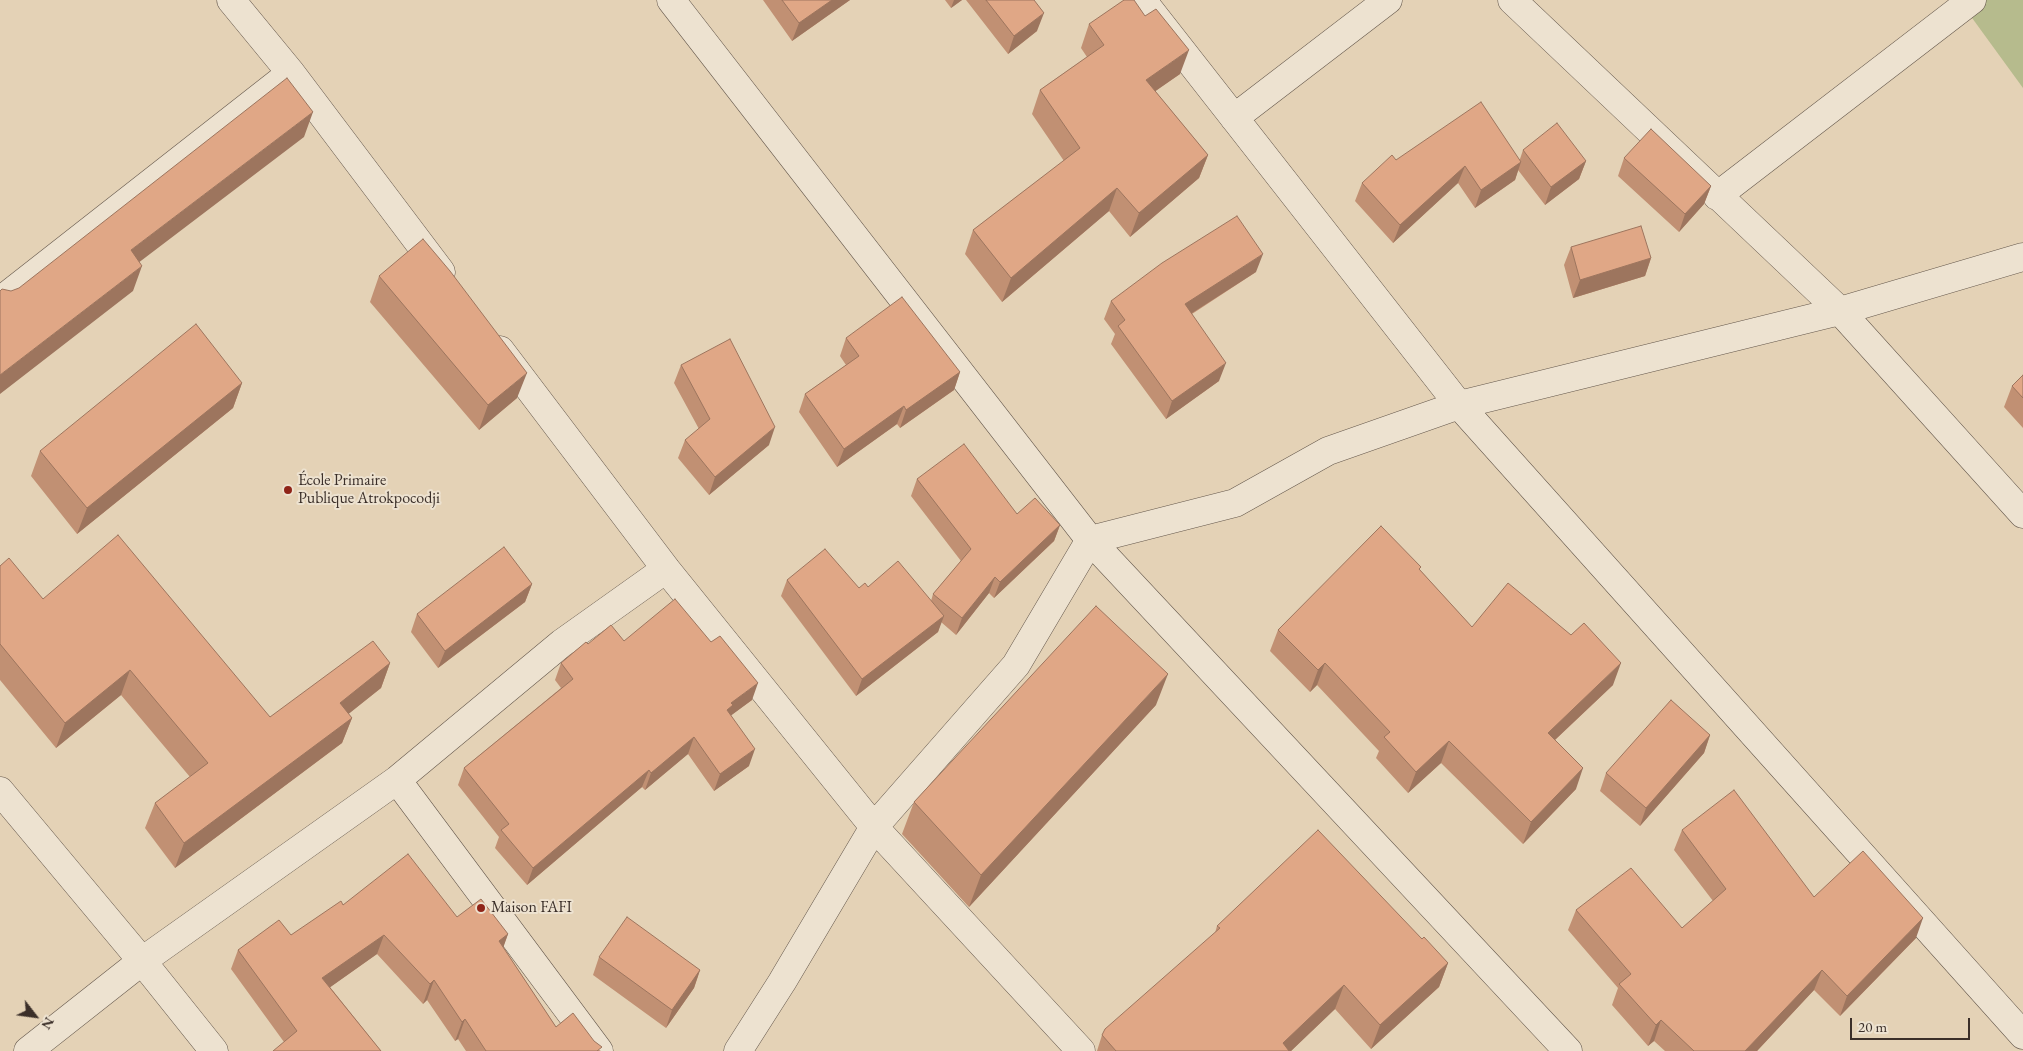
<!DOCTYPE html>
<html>
<head>
<meta charset="utf-8">
<style>
	body { margin:0 }
	#map { position:relative; width:2023px; height:1051px; overflow:hidden; background:#e4d2b6; font-family:"EB Garamond",serif }
	canvas { display:block }
	.north { position:absolute; left:10px; top:991px; width:50px; height:50px; -webkit-text-stroke:4px #ede2d0; paint-order:stroke; rotate:120deg; font-size:14px; font-weight:700; line-height:20px; text-align:center; color:#3b2f29 }
	.north::after { content:''; display:block; margin:auto; width:18px; height:22px; background:#3b2f29; clip-path:polygon(50% 0,100% 100%,50% 72%,0 100%) }
	.scale { position:absolute; left:1850px; top:1018px; width:120px; height:22px; box-sizing:border-box; border:2px solid #3b2f29; border-top:0; padding-left:6px; font-size:15px; line-height:18px; white-space:nowrap; color:#3b2f29; -webkit-text-stroke:4px #ede2d0; paint-order:stroke }
</style>
</head>
<body>
<div id="map">
<canvas width="2023" height="1051"></canvas>
<div class="north">N</div>
<div class="scale">20 m</div>
</div>
<script>
const ctx = document.querySelector('canvas').getContext('2d');
ctx.lineJoin = 'round';
function fillPath(path, color) { ctx.fillStyle = color; ctx.fill(path, 'evenodd'); }
const shape = rows => new Path2D(rows.map(r => 'M' + r).join(''));
function trace(path, color, width, dash) { ctx.strokeStyle = color; ctx.lineWidth = width; ctx.lineCap = dash ? 'butt' : 'round'; ctx.setLineDash(dash || []); ctx.stroke(path); }
function write(font, color, halo, rows, align = 'center') {
  ctx.font = font + ' "EB Garamond",serif'; ctx.lineWidth = 4; ctx.setLineDash([]); ctx.textBaseline = 'middle'; ctx.strokeStyle = halo; ctx.fillStyle = color; for (const [text, x, y, turn = 0] of rows) {
    ctx.save(); ctx.translate(x, y); ctx.rotate((+turn || 0) * Math.PI / 180); ctx.textAlign = isNaN(turn) ? turn : align; if (halo) ctx.strokeText(text, 0, 0); ctx.fillText(text, 0, 0); ctx.restore();
  }
}
fillPath(shape([
	[1982,0,2023,0,2023,88,1967,11]
]), '#b6bb8d');
const minor = shape([
	[231,0,291,73,441,272],
	[671,0,1090,540,1568,1051],
	[1142,0,1459,405,2023,1035],
	[1512,0,1840,311,2023,514],
	[1234,118,1388,0],
	[1717,196,1972,0],
	[0,301,291,73],
	[500,350,666,569,874,827,1081,1051],
	[397,780,599,1051],
	[0,791,142,961,214,1051],
	[28,1051,142,961,397,780,562,643,666,569],
	[738,1051,782,982,874,827,1016,665,1090,540,1235,503,1328,451,1459,405,1840,311,2023,257]
]);
trace(minor, '#65584c', 29);
trace(minor, '#ede2d0', 28);
fillPath(shape([
	[763,0,850,0,792,41],
	[945,0,962,0,951,8],
	[966,0,1034,0,1037,31,1008,54],
	[1089,24,1180,74,1155,91,1208,155,1199,178,1130,237,1109,211,1002,302,965,254,973,230,1064,161,1032,114,1040,90,1087,57,1081,48],
	[1523,150,1586,161,1579,179,1545,205,1518,170,1515,180,1475,208,1458,183,1393,243,1355,201,1362,183,1396,160,1520,159],
	[1624,158,1711,186,1704,204,1679,232,1618,176],
	[1571,247,1651,258,1645,276,1573,298,1564,265],
	[1256,272,1192,314,1219,381,1166,419,1111,344,1115,334,1104,319,1111,301],
	[379,276,517,398,479,430,370,302],
	[846,338,960,372,954,390,900,428,897,424,837,467,799,412,805,394,846,365,840,356],
	[681,365,769,445,709,495,678,458,685,440,699,429,674,383],
	[2023,375,2023,428,2004,407,2012,386],
	[242,383,233,408,77,534,31,476,40,451],
	[917,479,1017,514,1060,525,1054,541,994,598,989,593,956,635,941,622,938,632,856,696,781,596,787,580,859,588,868,587,931,601,933,594,961,561,911,496],
	[0,566,43,599,270,717,390,663,381,688,348,714,352,718,342,743,175,868,145,828,155,803,190,777,121,695,56,748,0,680],
	[1420,570,1472,627,1613,685,1555,740,1576,789,1523,844,1441,763,1408,793,1376,758,1379,751,1317,685,1310,692,1270,651,1278,630],
	[532,584,525,602,438,668,411,632,417,614],
	[624,641,752,700,731,715,749,766,714,791,688,754,645,790,642,787,527,885,495,848,499,837,458,785,464,768,561,688,555,680,561,663,588,644],
	[1156,705,969,907,902,834,914,802],
	[1710,735,1704,753,1640,826,1600,791,1606,773],
	[1682,830,1814,897,1916,938,1840,1016,1814,990,1757,1051,1665,1051,1654,1041,1648,1046,1612,1005,1618,988,1568,930,1576,910,1682,928,1713,901,1674,850],
	[343,905,457,917,508,934,503,947,556,1027,601,1051,466,1051,458,1039,455,1041,427,1000,423,1004,377,954,330,987,381,1051,284,1042,231,969,238,950,291,935],
	[1217,926,1422,939,1448,963,1439,987,1371,1049,1335,1009,1291,1051,1097,1051,1102,1035,1215,933],
	[599,957,700,970,694,988,666,1028,593,975]
]), '#c19073');
fillPath(shape([
	[832,0,850,0,792,41,799,23],
	[954,0,962,0,951,8],
	[1044,13,1037,31,1008,54,1014,36],
	[1189,50,1180,74,1137,104,1146,80],
	[313,112,304,137,121,276,131,250],
	[1208,155,1199,178,1130,237,1139,213],
	[1586,161,1579,179,1545,205,1551,187],
	[1521,162,1515,180,1475,208,1481,190],
	[1465,166,1458,183,1393,243,1400,225],
	[1711,186,1704,204,1679,232,1685,214],
	[1117,188,1109,211,1002,302,1011,278],
	[1263,254,1256,272,1178,322,1185,304],
	[1651,258,1645,276,1573,298,1580,280],
	[142,266,133,291,0,394,0,375],
	[1226,363,1219,381,1166,419,1172,401],
	[960,372,954,390,900,428,906,410],
	[527,373,517,398,479,430,488,405],
	[242,383,233,408,77,534,87,508],
	[904,406,897,424,837,467,844,449],
	[775,427,769,445,709,495,715,477],
	[1060,525,1054,541,994,598,1000,582],
	[995,577,989,593,956,635,962,618],
	[532,584,525,602,438,668,445,651],
	[944,616,938,632,856,696,862,679],
	[390,663,381,688,331,728,340,703],
	[1325,663,1317,685,1310,692,1318,670],
	[1621,663,1613,685,1540,754,1548,733],
	[130,670,121,695,56,748,65,723],
	[1168,674,1156,705,969,907,981,875],
	[758,683,752,700,729,717,727,710,731,703],
	[352,718,342,743,175,868,184,843],
	[1710,735,1704,753,1640,826,1646,808],
	[694,737,688,754,645,790,651,773],
	[1449,741,1441,763,1408,793,1416,772],
	[755,749,749,766,714,791,720,774],
	[1583,768,1576,789,1523,844,1531,822],
	[649,770,642,787,527,885,533,868],
	[1923,918,1916,938,1840,1016,1847,996],
	[508,934,501,954,499,941],
	[384,935,377,954,315,998,322,978],
	[1448,963,1439,987,1371,1049,1380,1025],
	[700,970,694,988,666,1028,672,1010],
	[1822,970,1814,990,1757,1051,1745,1051],
	[434,980,427,1000,423,1004,430,984],
	[1344,985,1335,1009,1291,1051,1280,1051,1283,1043],
	[465,1019,458,1039,455,1041,462,1022],
	[1661,1020,1654,1041,1648,1046,1656,1025]
]), '#9d755e');
const building = shape([
	[782,0,832,0,799,23,782,0],
	[986,0,1034,0,1044,13,1014,36,986,0],
	[1124,0,1134,0,1145,16,1156,9,1189,50,1146,80,1208,155,1139,213,1117,188,1011,278,973,230,1080,148,1040,90,1104,45,1089,24,1124,0],
	[287,78,313,112,131,250,142,266,0,375,0,291,2,289,11,291,19,288,287,78],
	[1481,102,1521,162,1481,190,1465,166,1400,225,1362,183,1392,155,1396,160,1481,102],
	[1557,123,1586,161,1551,187,1523,150,1557,123],
	[1651,129,1711,186,1685,214,1624,158,1651,129],
	[1237,216,1263,254,1185,304,1226,363,1172,401,1118,326,1125,320,1111,301,1162,263,1237,216],
	[1641,226,1651,258,1580,280,1571,247,1641,226],
	[423,239,450,271,527,373,488,405,379,276,423,239],
	[902,297,960,372,906,410,904,406,844,449,805,394,859,356,846,338,902,297],
	[196,324,242,383,87,508,40,451,196,324],
	[730,339,775,427,715,477,685,440,710,419,681,365,730,339],
	[2023,375,2023,398,2012,386,2023,375],
	[964,444,1017,514,1035,498,1060,525,1000,582,995,577,962,618,933,594,971,549,917,479,964,444],
	[1381,526,1421,567,1419,569,1472,627,1508,583,1571,635,1584,623,1621,663,1548,733,1583,768,1531,822,1449,741,1416,772,1384,737,1390,732,1325,663,1318,670,1278,630,1381,526],
	[118,535,270,717,373,641,390,663,340,703,352,718,184,843,155,803,208,763,130,670,65,723,0,644,0,566,9,558,43,599,118,535],
	[504,547,532,584,445,651,417,614,504,547],
	[825,549,859,588,865,583,868,587,898,561,944,616,862,679,787,580,825,549],
	[675,599,711,642,720,636,758,683,731,703,733,705,727,710,755,749,720,774,694,737,651,773,649,770,533,868,501,830,509,824,464,768,573,679,561,663,586,642,588,644,611,625,624,641,675,599],
	[1096,606,1168,674,981,875,914,802,1096,606],
	[1671,700,1710,735,1646,808,1606,773,1671,700],
	[1734,790,1814,897,1863,851,1923,918,1847,996,1822,970,1745,1051,1694,1051,1661,1020,1656,1025,1619,984,1631,974,1576,910,1631,868,1682,928,1726,889,1682,830,1734,790],
	[1318,830,1422,939,1424,937,1448,963,1380,1025,1344,985,1283,1043,1289,1051,1116,1051,1102,1035,1105,1029,1220,928,1217,926,1318,830],
	[408,854,457,917,481,899,508,934,499,941,556,1027,573,1013,594,1041,602,1047,597,1051,486,1051,465,1019,462,1022,434,980,430,984,384,935,322,978,381,1051,273,1051,297,1031,238,950,279,920,291,935,341,901,343,905,408,854],
	[627,917,700,970,672,1010,599,957,627,917]
]);
fillPath(building, '#e0a786');
trace(building, '#9d755e', 1);
for (const [x, y, r, color] of [
	[288,490,5,"#8f2418"],
	[481,908,5,"#8f2418"]
]) { const dot = new Path2D(); dot.arc(x, y, r, 0, 2 * Math.PI); ctx.fillStyle = color; ctx.fill(dot); trace(dot, '#ede2d0', 2); }
write('16px', '#3b2f29', '#ede2d0', [
	["École Primaire",298,481],
	["Publique Atrokpocodji",298,499],
	["Maison FAFI",491,908]
], 'left');
</script>
</body>
</html>
